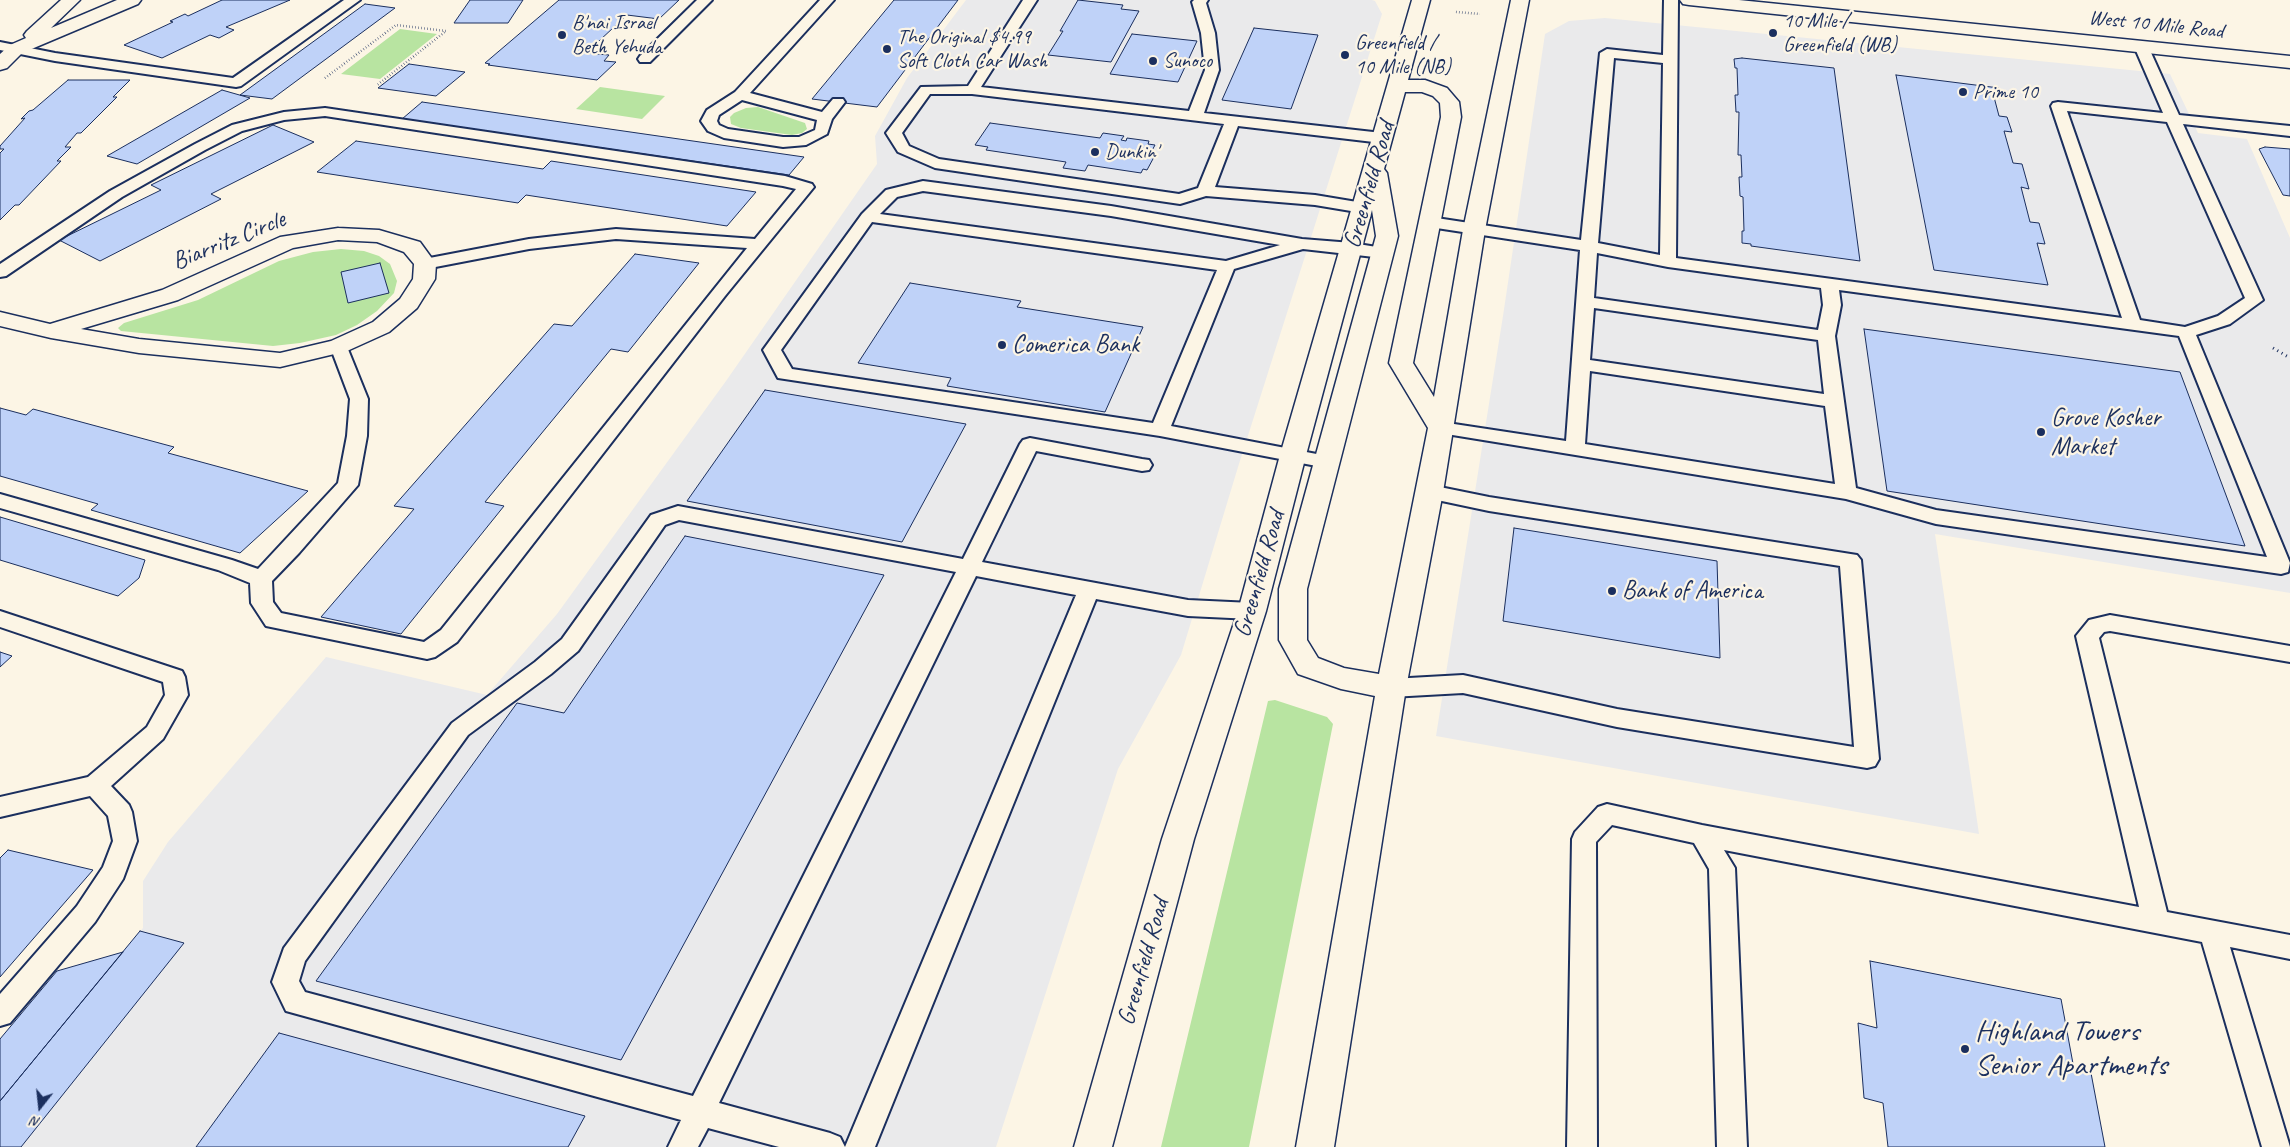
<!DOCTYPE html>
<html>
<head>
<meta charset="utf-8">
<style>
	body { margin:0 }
	#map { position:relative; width:2290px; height:1147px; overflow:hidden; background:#fcf5e5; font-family:Caveat,sans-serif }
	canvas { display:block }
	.north { position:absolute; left:15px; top:1082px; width:50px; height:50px; -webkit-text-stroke:4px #fcf5e5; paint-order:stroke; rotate:196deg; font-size:14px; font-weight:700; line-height:20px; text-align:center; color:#1b2f5e }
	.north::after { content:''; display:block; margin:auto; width:18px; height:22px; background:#1b2f5e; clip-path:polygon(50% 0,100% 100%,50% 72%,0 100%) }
</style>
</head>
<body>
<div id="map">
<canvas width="2290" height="1147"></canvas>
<div class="north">N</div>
</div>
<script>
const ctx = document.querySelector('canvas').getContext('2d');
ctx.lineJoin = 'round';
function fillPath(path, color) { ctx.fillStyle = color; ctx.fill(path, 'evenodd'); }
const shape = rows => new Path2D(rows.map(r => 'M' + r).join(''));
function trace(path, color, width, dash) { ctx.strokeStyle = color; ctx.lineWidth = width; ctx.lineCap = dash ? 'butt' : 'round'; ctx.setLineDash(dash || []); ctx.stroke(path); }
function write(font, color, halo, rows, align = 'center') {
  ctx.font = font + ' Caveat,sans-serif'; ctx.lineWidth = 4.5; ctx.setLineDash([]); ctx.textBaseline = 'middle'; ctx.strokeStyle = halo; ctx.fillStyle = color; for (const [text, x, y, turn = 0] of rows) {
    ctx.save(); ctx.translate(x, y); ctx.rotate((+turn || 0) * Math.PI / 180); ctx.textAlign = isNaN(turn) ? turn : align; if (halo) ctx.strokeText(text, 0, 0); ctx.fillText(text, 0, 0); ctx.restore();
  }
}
fillPath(shape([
	[966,0,1372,0,1375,1,1382,14,1238,467,1181,655,1118,769,996,1147,0,1147,0,1101,143,928,143,881,168,842,326,657,487,695,557,614,726,381,877,164,875,136,907,78],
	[1605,18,2170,74,2198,133,2247,139,2290,238,2290,593,1935,534,1979,834,1436,736,1503,316,1545,34,1569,21]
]), '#eaeaeb');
fillPath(shape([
	[400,29,437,34,380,79,341,74],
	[600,87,665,96,642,119,576,109],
	[758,107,805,123,807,129,802,133,792,135,741,128,731,124,730,117,734,113,746,108],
	[341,249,364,251,379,256,390,264,397,281,394,293,377,311,357,325,336,335,300,343,273,346,121,331,118,328,124,323,198,300,279,261,313,252],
	[1275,700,1327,717,1333,724,1249,1147,1161,1147,1268,701]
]), '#b8e4a1');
const building = shape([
	[222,0,290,0,226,27,234,30,219,38,210,35,162,58,124,45,173,22,170,21,185,14,188,16,222,0],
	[470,0,523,0,508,23,454,23,470,0],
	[559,0,679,0,659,19,627,15,586,53,609,55,604,61,616,62,597,80,488,65,490,64,485,63,559,0],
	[894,0,958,0,877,107,812,99,894,0],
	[1078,0,1123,5,1121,9,1139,11,1111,62,1048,55,1063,31,1060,31,1078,0],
	[365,4,395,8,272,99,240,95,365,4],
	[1254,28,1318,35,1291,109,1222,100,1254,28],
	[1132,34,1197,41,1178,82,1110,74,1132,34],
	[1742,58,1834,68,1860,261,1751,246,1751,244,1742,243,1742,231,1744,231,1743,197,1740,196,1739,177,1742,177,1741,155,1738,155,1739,112,1736,112,1735,95,1738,95,1737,68,1735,68,1734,59,1742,58],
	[409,64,465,72,436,96,378,88,409,64],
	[1896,75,1999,88,2002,98,1994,97,1999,116,2007,117,2012,132,2004,131,2013,163,2022,164,2029,189,2021,187,2030,222,2039,223,2045,244,2037,243,2048,285,1934,270,1896,75],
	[68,80,130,80,113,97,117,97,81,133,77,133,65,147,71,147,57,161,61,161,19,205,15,205,0,220,0,153,4,149,0,149,0,146,25,118,21,119,29,111,33,110,68,80],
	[222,90,250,98,137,164,107,156,222,90],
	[422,102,804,157,789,175,402,119,422,102],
	[990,123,1100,138,1103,133,1124,136,1121,140,1126,141,1127,138,1149,141,1148,144,1155,145,1149,156,1154,157,1147,170,1143,169,1141,173,1088,165,1085,171,1063,168,1066,162,986,150,988,147,975,145,990,123],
	[273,125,314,142,211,194,221,199,100,261,59,240,161,190,151,185,273,125],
	[356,141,543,169,551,161,756,192,727,226,526,195,518,203,317,172,356,141],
	[2265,147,2290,149,2290,196,2283,195,2259,149,2265,147],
	[635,254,699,263,628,352,611,349,485,502,504,506,401,634,321,617,414,509,394,506,554,324,572,326,635,254],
	[380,263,389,293,348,303,341,272,380,263],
	[910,283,1021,301,1017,307,1143,327,1105,412,947,386,951,378,858,363,910,283],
	[1864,329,2180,372,2245,546,1887,491,1864,329],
	[765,390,966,424,902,542,687,501,765,390],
	[0,408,26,415,33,409,174,447,168,453,308,491,240,553,91,510,98,504,0,476,0,408],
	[0,517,145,560,139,578,118,596,0,560,0,517],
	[1514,528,1717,561,1720,658,1503,621,1514,528],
	[685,536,884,575,621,1060,316,981,517,703,564,713,685,536],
	[0,652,12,656,0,667,0,652],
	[8,850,93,870,0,977,0,858,8,850],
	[140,931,184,943,21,1147,0,1147,0,1101,140,931],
	[123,952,0,1101,0,1039,57,971,123,952],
	[1870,961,2061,999,2074,1069,2091,1073,2105,1147,1888,1147,1883,1103,1864,1098,1858,1023,1877,1028,1870,961],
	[279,1033,585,1116,568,1147,196,1147,279,1033]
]);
fillPath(building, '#bfd2f8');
trace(building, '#1b2f5e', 1);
const service = shape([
	[344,0,360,0,241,86,236,87,55,61,0,50,0,42,55,53,233,78,344,0],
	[697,0,712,0,650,62,640,62,638,59,640,56,697,0],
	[820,0,834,0,750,93,822,112,833,99,843,99,845,102,832,119,827,134,806,145,783,147,724,138,708,131,701,121,707,110,735,92,820,0],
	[742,100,817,120,815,130,799,137,783,137,728,129,719,125,717,121,719,115,742,100],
	[1023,0,1037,0,981,87,1189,111,1205,70,1201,33,1192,2,1194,0,1208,0,1206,3,1215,33,1219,70,1204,113,1382,133,1387,135,1390,138,1387,141,1382,143,1238,126,1215,187,1315,195,1363,203,1369,205,1371,208,1369,211,1363,213,1315,205,1206,196,1180,204,935,168,898,152,886,133,921,87,968,86,1023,0],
	[930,94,972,94,1224,124,1198,188,1179,194,939,159,909,146,902,133,930,94],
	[1664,0,1678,0,1676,258,2122,318,2051,106,2053,103,2058,102,2163,113,2134,46,2141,42,2148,46,2179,115,2290,126,2290,136,2183,124,2263,300,2230,324,2196,335,2290,563,2288,572,2281,574,1936,524,1846,499,1434,432,1431,428,1434,424,1441,422,1566,441,1580,250,1430,227,1424,225,1422,222,1424,219,1430,217,1581,240,1600,53,1607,49,1663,55,1664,0],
	[1614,58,1663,63,1660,255,1598,243,1614,58],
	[2067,111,2167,122,2245,298,2218,316,2185,327,2140,320,2067,111],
	[1597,253,1668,267,1821,288,1823,305,1818,330,1594,298,1597,253],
	[1839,290,2179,336,2267,557,1936,510,1856,488,1835,336,1841,305,1839,290],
	[1594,308,1818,340,1824,394,1590,360,1594,308],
	[1590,371,1825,406,1835,484,1585,444,1590,371],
	[325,108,785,176,812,184,814,187,725,296,457,642,435,657,427,659,266,626,251,603,250,583,218,570,0,508,0,494,232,560,258,569,338,483,347,436,350,399,330,346,333,342,345,342,368,399,367,436,358,485,299,553,272,581,273,602,281,613,424,642,441,630,747,248,616,239,529,249,425,269,419,268,417,264,419,260,529,239,616,229,755,239,796,189,783,186,325,116,284,120,242,131,205,150,122,197,6,276,0,277,0,264,110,191,195,144,232,125,284,112,325,108],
	[923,181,1111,206,1302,239,1352,243,1389,249,1391,253,1389,257,1383,258,1303,249,1234,269,1171,426,1327,456,1334,457,1337,462,1334,467,1327,468,1160,436,778,378,763,350,862,214,886,190,923,181],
	[923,191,1111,216,1280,245,1226,261,880,214,897,197,923,191],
	[872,222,1217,270,1153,423,792,369,781,350,872,222],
	[1030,438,1142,459,1149,460,1152,465,1149,470,1142,471,1036,451,982,562,1188,600,1252,603,1260,605,1263,611,1260,617,1252,619,1188,616,1096,599,875,1147,845,1147,1076,595,976,576,719,1103,830,1133,840,1137,845,1147,779,1147,708,1128,698,1147,668,1147,681,1120,286,1011,272,982,284,948,452,723,535,662,562,639,651,515,678,506,963,559,1020,444,1023,440,1030,438],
	[679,520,956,572,693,1096,305,992,299,981,305,961,468,735,551,674,578,651,665,525,679,520],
	[1430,485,1489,497,1857,555,1861,560,1879,759,1875,766,1867,768,1617,727,1463,693,1391,697,1383,694,1380,688,1383,682,1391,679,1463,675,1617,709,1854,747,1840,566,1489,511,1423,497,1420,492,1423,487,1430,485],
	[0,611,182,671,185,677,188,695,163,739,111,786,129,805,132,812,137,841,123,879,95,922,10,1023,0,1026,0,994,77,906,103,867,113,841,108,816,90,796,0,817,0,797,88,777,147,727,165,695,163,682,0,627,0,611],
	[2110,615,2290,646,2290,662,2110,631,2104,632,2099,638,2167,912,2290,935,2290,959,2230,947,2290,1147,2262,1147,2202,942,1724,850,1735,868,1747,1147,1717,1147,1709,869,1694,843,1612,825,1596,842,1597,1147,1567,1147,1572,839,1575,832,1598,807,1607,804,1702,825,2139,907,2076,636,2089,620,2110,615]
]);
const minor = shape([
	[61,0,80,0,51,28,117,0,141,0,138,4,22,53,7,68,0,70,0,54,10,45,26,38,24,35,27,31,61,0],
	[338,228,379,230,420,242,436,264,435,279,417,308,389,332,347,351,280,367,139,353,51,338,0,326,0,312,50,324,162,290,280,237,338,228],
	[338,240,377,242,404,252,414,264,413,279,400,299,373,322,331,341,280,353,139,339,81,329,178,300,293,248,338,240]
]);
const secondary = shape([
	[1412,0,1430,0,1408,80,1425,80,1447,88,1459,102,1461,117,1413,363,1434,397,1463,230,1511,0,1529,0,1485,230,1443,492,1406,688,1334,1147,1296,1147,1375,696,1341,689,1298,674,1279,640,1279,589,1376,236,1372,210,1306,455,1266,611,1194,839,1112,1147,1074,1147,1162,839,1238,611,1280,455,1412,0],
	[1405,92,1422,92,1433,96,1440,103,1441,117,1389,363,1428,428,1379,674,1344,668,1318,658,1307,640,1307,589,1398,236,1387,173,1384,169,1405,92],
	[1680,0,1739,0,2290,56,2290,68,1689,5,1683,4,1680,0]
]);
trace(service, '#1b2f5e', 4);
trace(minor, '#1b2f5e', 3);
trace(secondary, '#1b2f5e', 3);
trace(shape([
	[1456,12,1480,14],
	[325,78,396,25,446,31,376,86]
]), '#1b2f5e', 2.5, [0.5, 2.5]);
trace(shape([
	[2273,348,2290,358]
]), '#1b2f5e', 3, [1, 4]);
fillPath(service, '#fcf5e5');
fillPath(minor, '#fcf5e5');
fillPath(secondary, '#fcf5e5');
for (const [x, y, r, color] of [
	[1773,33,5,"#1b2f5e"],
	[562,35,5,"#1b2f5e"],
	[887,49,5,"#1b2f5e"],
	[1345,55,5,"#1b2f5e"],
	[1153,61,5,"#1b2f5e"],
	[1963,92,5,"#1b2f5e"],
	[1095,152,5,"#1b2f5e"],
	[1002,345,5,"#1b2f5e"],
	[2041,432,5,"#1b2f5e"],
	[1612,591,5,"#1b2f5e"],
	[1965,1049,5,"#1b2f5e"]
]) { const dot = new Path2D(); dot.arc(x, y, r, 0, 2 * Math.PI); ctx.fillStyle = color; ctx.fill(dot); trace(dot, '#fcf5e5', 2); }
write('21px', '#1b2f5e', '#fcf5e5', [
	["10 Mile /",1783,21],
	["Greenfield (WB)",1783,45],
	["B'nai Israel",572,23],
	["Beth Yehuda",572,47],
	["The Original $4.99",897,37],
	["Soft Cloth Car Wash",897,61],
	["Greenfield /",1355,43],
	["10 Mile (NB)",1355,67],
	["Sunoco",1163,61],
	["Prime 10",1973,92],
	["Dunkin'",1105,152]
], 'left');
write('21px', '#1b2f5e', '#fcf5e5', [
	["West 10 Mile Road",2156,25,6]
]);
write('25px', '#1b2f5e', '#fcf5e5', [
	["Greenfield Road",1370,185,-74],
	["Biarritz Circle",229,241,-22],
	["Greenfield Road",1260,574,-74],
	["Greenfield Road",1144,962,-74]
]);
write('25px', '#1b2f5e', '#fcf5e5', [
	["Comerica Bank",1012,345],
	["Grove Kosher",2051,418],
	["Market",2051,447],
	["Bank of America",1622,591]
], 'left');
write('30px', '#1b2f5e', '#fcf5e5', [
	["Highland Towers",1975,1032],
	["Senior Apartments",1975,1066]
], 'left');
</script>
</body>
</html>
